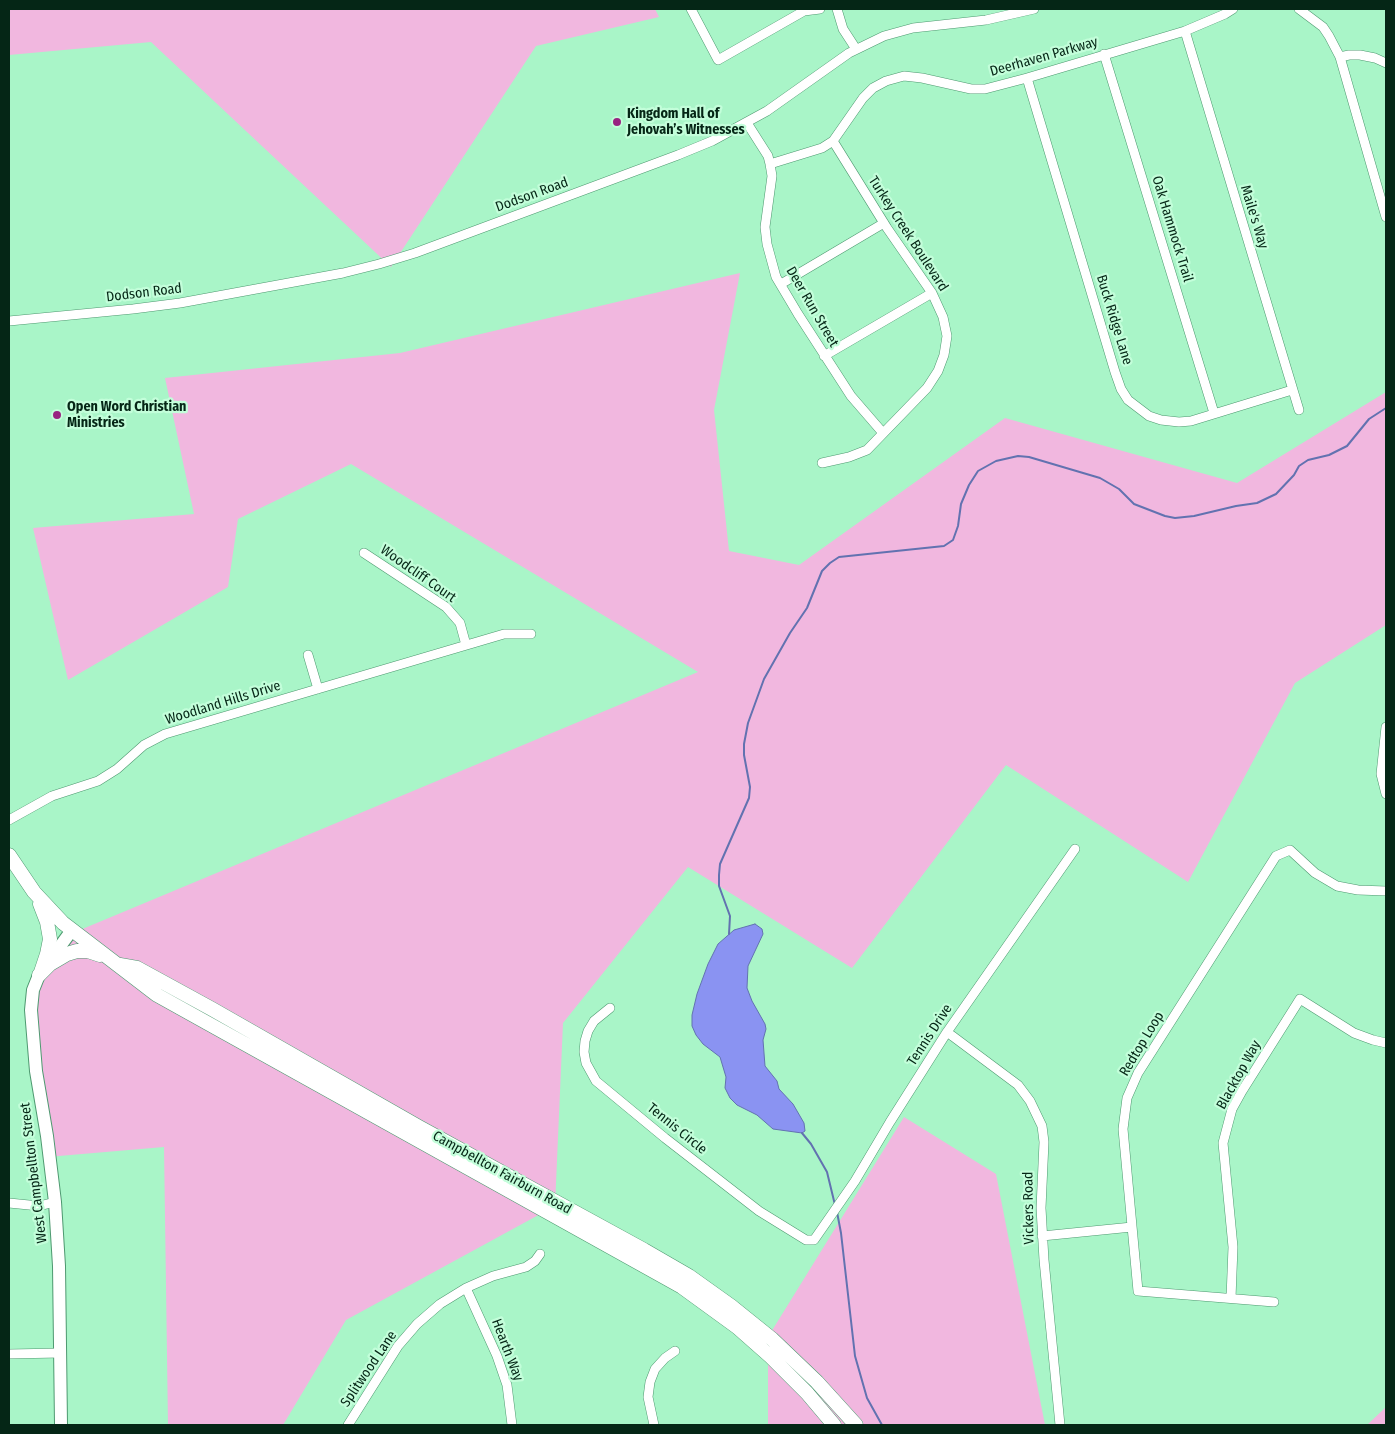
<!DOCTYPE html>
<html>
<head>
<meta charset="utf-8">
<style>
	body { margin:0 }
	#map { position:relative; width:1395px; height:1434px; overflow:hidden; background:#a9f5c8; font-family:"Fira Sans Condensed",sans-serif }
	canvas { display:block }
	.frame { position:absolute; inset:0; border:10px solid #052616; pointer-events:none }
</style>
</head>
<body>
<div id="map">
<canvas width="1395" height="1434"></canvas>
<div class="frame"></div>
</div>
<script>
const ctx = document.querySelector('canvas').getContext('2d');
ctx.lineJoin = 'round';
function fillPath(path, color) { ctx.fillStyle = color; ctx.fill(path, 'evenodd'); }
const shape = rows => new Path2D(rows.map(r => 'M' + r).join(''));
function trace(path, color, width, dash) { ctx.strokeStyle = color; ctx.lineWidth = width; ctx.lineCap = dash ? 'butt' : 'round'; ctx.setLineDash(dash || []); ctx.stroke(path); }
function write(font, color, halo, rows, align = 'center') {
  ctx.font = font + ' "Fira Sans Condensed",sans-serif'; ctx.lineWidth = 4.5; ctx.setLineDash([]); ctx.textBaseline = 'middle'; ctx.strokeStyle = halo; ctx.fillStyle = color; for (const [text, x, y, turn = 0] of rows) {
    ctx.save(); ctx.translate(x, y); ctx.rotate((+turn || 0) * Math.PI / 180); ctx.textAlign = isNaN(turn) ? turn : align; if (halo) ctx.strokeText(text, 0, 0); ctx.fillText(text, 0, 0); ctx.restore();
  }
}
fillPath(shape([
	[9,9,655,9,659,17,536,46,391,267,151,42,9,55],
	[740,273,714,410,729,551,799,565,1005,418,1237,483,1386,392,1386,625,1295,683,1188,882,1006,765,852,968,688,867,563,1023,555,1206,346,1320,283,1425,168,1425,164,1147,47,1157,35,1002,46,970,80,930,698,672,351,464,238,519,228,587,68,680,33,528,194,514,165,378,400,353],
	[904,1117,996,1174,1045,1425,768,1425,768,1337],
	[1386,1407,1386,1425,1367,1425]
]), '#f1b7df');
const water = shape([
	[755,924,762,929,763,934,748,966,747,988,752,1001,765,1024,766,1029,763,1040,765,1066,777,1081,779,1089,793,1104,804,1123,805,1131,802,1133,773,1129,757,1115,737,1105,730,1098,725,1088,726,1077,720,1057,703,1044,696,1035,692,1026,692,1015,697,994,708,964,718,944,734,930,755,924]
]);
fillPath(water, '#8a93f2');
trace(water, '#6272b0', 1);
trace(shape([
	[729,934,730,916,719,886,719,875,720,864,749,798,750,787,744,755,744,744,748,723,764,679,790,633,807,608,822,571,830,563,839,557,944,546,953,540,958,526,961,504,969,485,978,471,996,461,1018,456,1029,457,1100,478,1119,489,1134,504,1165,516,1175,518,1194,516,1236,506,1257,503,1276,494,1294,475,1299,466,1308,460,1329,455,1347,446,1369,419,1386,408],
	[802,1133,811,1144,827,1172,835,1205],
	[837,1212,841,1233,855,1356,867,1398,882,1425]
]), '#6272b0', 2);
const minor = shape([
	[691,9,718,60,804,11,820,9],
	[837,9,843,29,856,49],
	[1299,9,1323,27,1329,36,1340,57,1386,217],
	[1185,31,1299,410],
	[1104,54,1214,413],
	[1340,57,1349,55,1360,55,1375,58,1386,63],
	[1027,78,1115,372,1121,389,1128,400,1149,416,1161,420,1179,422,1191,421,1292,390],
	[747,123,768,156,770,164,772,176,765,227,767,244,776,277,798,314,851,396,883,433],
	[770,164,822,148,833,141,863,98,873,88,886,81,904,76,922,78,971,89,985,89,1027,78,1185,31,1225,14,1233,9],
	[781,284,884,223],
	[9,321,133,309,180,303,343,273,379,264,415,253,678,155,712,141,767,111,849,53,884,36,913,28,986,20,1034,9],
	[824,356,932,293],
	[822,463,849,457,867,450,927,388,938,371,944,355,947,336,943,317,932,293,887,228,833,141],
	[364,553,446,607,460,623,466,645],
	[308,655,318,689],
	[1386,727,1381,774,1386,794],
	[9,820,52,796,98,781,117,769,144,745,165,734,504,634,531,634],
	[610,1008,594,1021,588,1031,585,1041,584,1052,586,1063,596,1081,665,1138,759,1211,806,1240,814,1240,855,1181,890,1122,947,1032,1075,849],
	[947,1032,1018,1085,1030,1101,1042,1126,1044,1142,1041,1208,1044,1260,1060,1425],
	[9,1203,39,1206,55,1202],
	[1042,1236,1132,1227],
	[466,1288,497,1356,507,1385,512,1425],
	[1231,1298,1233,1247,1223,1143,1232,1109,1242,1091,1300,999,1354,1033,1373,1040,1386,1043],
	[1274,1302,1138,1291,1123,1129,1127,1098,1138,1073,1276,856,1290,850,1315,873,1337,886,1358,890,1386,891],
	[9,1354,60,1353],
	[348,1425,398,1346,417,1324,440,1304,466,1288,493,1276,526,1267,535,1261,540,1254],
	[654,1425,648,1397,650,1382,655,1369,665,1358,675,1351]
]);
const secondary = shape([
	[61,1425,59,1266,55,1202,47,1136,36,1071,31,1010,33,990,39,975,72,930]
]);
const primary = shape([
	[9,855,34,892,63,923,157,995,682,1287,737,1327,771,1357,807,1393,834,1425],
	[40,904,47,922,50,939,47,954,41,972],
	[120,965,137,968,212,1009,419,1127,644,1250,689,1276,731,1306,772,1339,817,1382,856,1425],
	[39,975,50,964,67,954,77,951,88,951,100,955]
]);
trace(minor, '#4e9970', 10);
trace(secondary, '#4e9970', 14);
trace(primary, '#4e9970', 15);
trace(minor, '#fff', 9);
trace(secondary, '#fff', 12);
trace(primary, '#fff', 14);
for (const [x, y, r, color] of [
	[617,122,5,"#982380"],
	[57,415,5,"#982380"]
]) { const dot = new Path2D(); dot.arc(x, y, r, 0, 2 * Math.PI); ctx.fillStyle = color; ctx.fill(dot); trace(dot, '#c3feda', 2); }
write('14px', '#052616', '#c3feda', [
	["Deerhaven Parkway",1044,57,-16],
	["Dodson Road",532,195,-20],
	["Maile's Way",1254,217,73],
	["Oak Hammock Trail",1172,229,73],
	["Turkey Creek Boulevard",908,234,57],
	["Dodson Road",144,293,-7],
	["Deer Run Street",812,307,60],
	["Buck Ridge Lane",1114,320,73],
	["Woodcliff Court",418,574,35],
	["Woodland Hills Drive",223,703,-17],
	["Tennis Drive",930,1035,-57],
	["Redtop Loop",1142,1044,-59],
	["Blacktop Way",1239,1075,-61],
	["Tennis Circle",677,1129,39],
	["West Campbellton Street",34,1173,-97],
	["Campbellton Fairburn Road",502,1173,29],
	["Vickers Road",1029,1208,-91],
	["Hearth Way",507,1350,69],
	["Splitwood Lane",369,1369,-56]
]);
write('bold 14px', '#052616', '#c3feda', [
	["Kingdom Hall of",627,114],
	["Jehovah’s Witnesses",627,130],
	["Open Word Christian",67,407],
	["Ministries",67,423]
], 'left');
</script>
</body>
</html>
